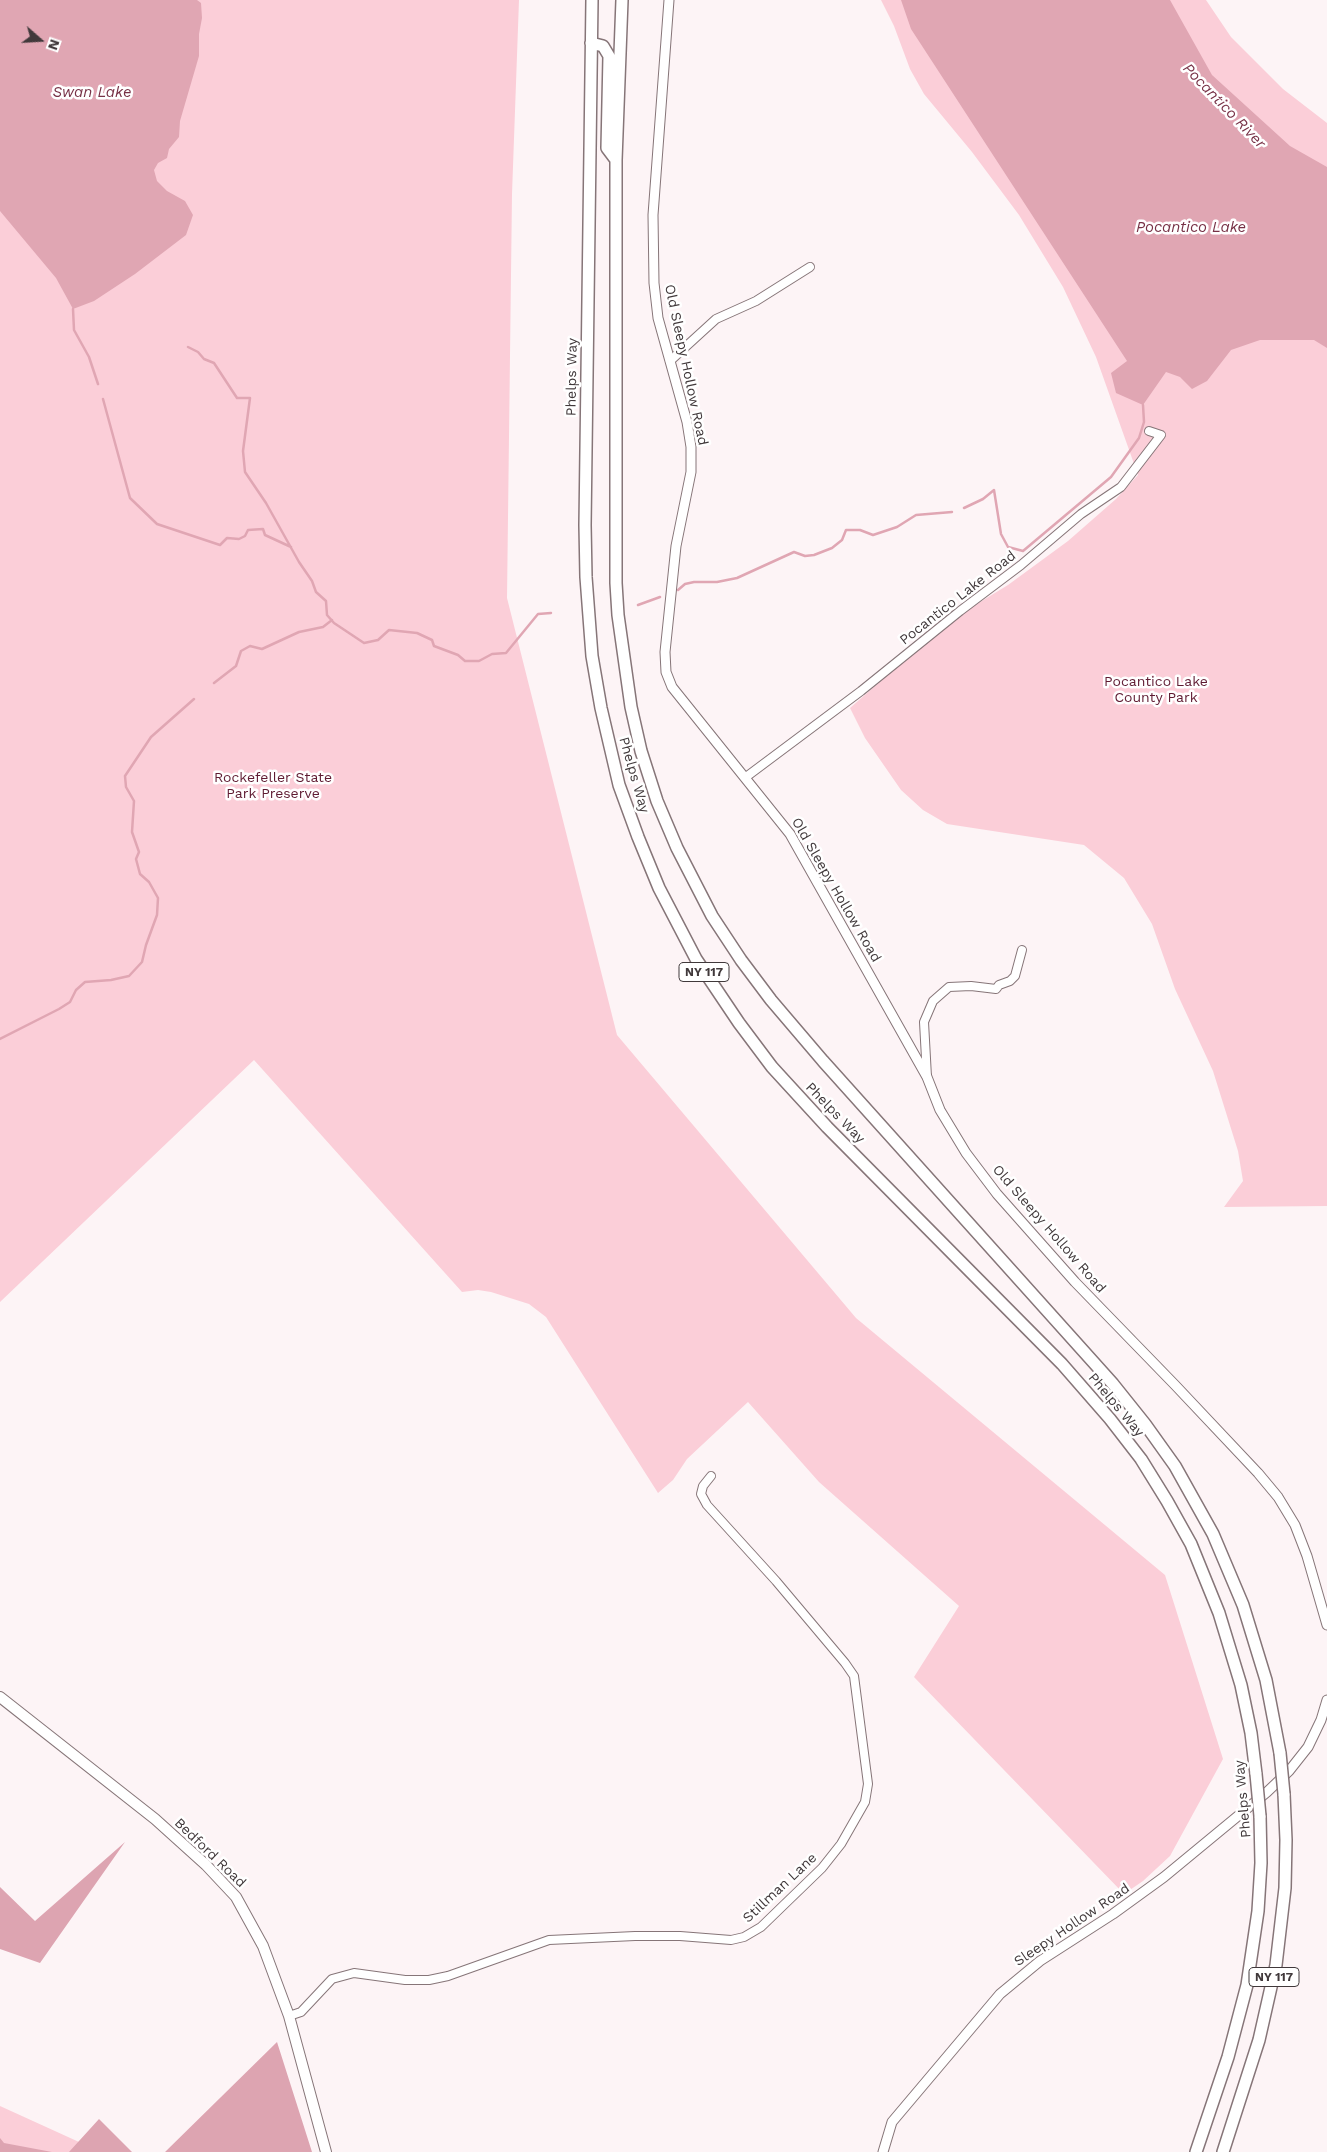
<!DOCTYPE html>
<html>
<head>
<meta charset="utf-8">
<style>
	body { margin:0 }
	#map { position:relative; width:1327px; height:2152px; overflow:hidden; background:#fdf4f6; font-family:"Work Sans",sans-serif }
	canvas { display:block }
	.north { position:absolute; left:15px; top:15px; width:50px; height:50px; -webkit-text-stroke:4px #fff; paint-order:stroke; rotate:109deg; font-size:14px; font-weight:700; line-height:20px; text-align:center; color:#41393b }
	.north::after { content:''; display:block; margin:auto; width:18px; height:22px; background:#41393b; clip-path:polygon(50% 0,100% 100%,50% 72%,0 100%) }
</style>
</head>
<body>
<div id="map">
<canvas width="1327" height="2152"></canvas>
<div class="north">N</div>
</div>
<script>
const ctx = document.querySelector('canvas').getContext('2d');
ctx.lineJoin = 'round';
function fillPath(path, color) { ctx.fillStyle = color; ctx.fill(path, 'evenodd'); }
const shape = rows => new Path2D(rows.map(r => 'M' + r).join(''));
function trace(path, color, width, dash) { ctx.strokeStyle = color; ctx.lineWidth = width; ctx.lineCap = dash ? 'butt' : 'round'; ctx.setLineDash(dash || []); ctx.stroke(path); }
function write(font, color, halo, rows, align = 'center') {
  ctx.font = font + ' "Work Sans",sans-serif'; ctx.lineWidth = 5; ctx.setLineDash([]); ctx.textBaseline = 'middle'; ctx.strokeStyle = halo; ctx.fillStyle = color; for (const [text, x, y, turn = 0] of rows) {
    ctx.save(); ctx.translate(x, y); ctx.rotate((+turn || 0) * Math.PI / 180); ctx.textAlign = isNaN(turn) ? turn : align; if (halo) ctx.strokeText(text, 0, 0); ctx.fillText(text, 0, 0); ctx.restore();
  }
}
fillPath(shape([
	[0,0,519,0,512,194,507,598,617,1035,856,1318,1165,1575,1223,1759,1170,1856,1143,1881,1124,1894,914,1677,959,1606,819,1482,748,1402,687,1459,673,1480,658,1493,546,1317,529,1304,491,1292,478,1290,462,1292,254,1060,0,1302],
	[881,0,1206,0,1231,37,1283,89,1327,123,1327,1206,1224,1207,1243,1181,1238,1151,1213,1071,1175,989,1152,924,1124,878,1084,845,947,824,923,810,901,790,865,738,850,708,949,621,1008,585,1068,541,1116,499,1138,475,1096,357,1063,287,1019,215,972,152,924,94,910,69,894,26],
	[0,2106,101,2152,0,2152]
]), '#fbced8');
fillPath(shape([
	[125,1842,40,1963,0,1949,0,1887,35,1921],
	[277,2042,312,2152,165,2152],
	[99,2119,132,2152,69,2152],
	[0,2138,4,2143,52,2152,0,2152]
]), '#dda4b1');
fillPath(shape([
	[0,0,197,0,201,3,202,18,199,34,199,56,180,121,179,137,169,149,167,158,158,163,154,170,157,181,167,191,185,201,193,215,186,235,135,274,94,301,73,309,56,278,0,211],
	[901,0,1170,0,1212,75,1290,146,1327,167,1327,348,1314,340,1260,340,1231,350,1207,381,1192,389,1180,377,1166,372,1143,405,1116,393,1111,373,1127,361,911,29]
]), '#e0a6b3');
trace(shape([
	[73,309,74,330,89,357,98,384],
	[188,347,198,352,204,359,214,363,237,398,250,398,243,451,245,472,266,503,299,562,312,581,316,592,326,601,327,615,334,623,364,643,378,640,389,630,417,633,432,640,434,646,458,655,465,661,479,661,492,654,506,653,538,614,551,613],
	[103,399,130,498,157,524,220,545,227,538,239,539,245,536,248,530,263,529,265,535,291,547],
	[964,508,983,499,994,490,1001,534,1008,547,1023,551,1111,477,1139,438,1144,422,1143,405],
	[678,590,685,584,694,582,717,582,737,578,794,552,805,556,814,555,832,548,842,540,846,530,860,530,873,535,897,527,916,515,952,512],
	[638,605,660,597],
	[214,683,236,666,241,651,250,646,262,649,299,632,323,627,332,620],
	[0,1039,59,1009,70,1002,76,990,85,982,111,980,129,976,142,962,146,945,157,915,158,898,149,882,140,874,136,859,139,852,132,832,134,801,126,787,125,776,151,737,194,699]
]), '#e0a6b3', 2.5);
const minor = shape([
	[670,361,716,319,756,301,810,267],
	[746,777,861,691,960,611,1021,565,1081,514,1121,487,1161,435,1149,431],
	[927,1077,924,1022,933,1001,949,987,971,986,996,989,999,985,1010,981,1015,976,1022,950],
	[289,2016,301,2012,332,1979,354,1973,405,1980,429,1980,448,1976,549,1940,635,1936,680,1936,731,1940,744,1937,761,1927,822,1868,841,1844,865,1802,868,1784,854,1676,845,1663,776,1581,707,1505,701,1494,703,1486,711,1476]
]);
const tertiary = shape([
	[669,0,653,215,654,283,658,318,687,422,691,447,691,472,676,546,665,652,666,672,672,687,790,834,927,1077,940,1110,966,1153,997,1194,1075,1282,1175,1385,1258,1473,1278,1497,1295,1525,1307,1556,1327,1625],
	[883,2152,892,2122,1000,1994,1040,1961,1113,1914,1164,1877,1267,1792,1289,1771,1308,1747,1321,1720,1327,1700]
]);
const secondary = shape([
	[0,1697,155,1819,206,1865,236,1897,263,1946,289,2016,326,2152]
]);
const primary = shape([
	[592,0,585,525,586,577,592,656,601,708,619,785,638,837,659,888,696,959,739,1023,772,1067,827,1127,1062,1364,1110,1419,1141,1459,1167,1501,1191,1544,1219,1613,1241,1685,1251,1733,1256,1774],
	[622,0,616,160,616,583,618,615,631,707,641,751,657,801,677,848,712,916,741,960,771,1000,823,1061,1113,1384,1145,1424,1175,1466,1213,1534,1243,1605,1266,1680,1280,1753],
	[591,43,603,46,609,56,607,148,616,160],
	[1196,2152,1228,2057,1247,1985,1258,1911,1261,1863,1260,1816],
	[1223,2152,1259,2040,1276,1965,1285,1888,1286,1840,1284,1794]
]);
trace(minor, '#867578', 10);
trace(tertiary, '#867578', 11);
trace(secondary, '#867578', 12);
trace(primary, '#867578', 14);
trace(minor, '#fff', 8);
trace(tertiary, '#fff', 9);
trace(secondary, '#fff', 10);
trace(primary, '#fff', 11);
const primaryBridge = shape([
	[1280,1753,1284,1794],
	[1256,1774,1260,1816]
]);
trace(primaryBridge, '#867578', 14, []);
trace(primaryBridge, '#fff', 11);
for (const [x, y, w] of [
	[704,972,50],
	[1274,1977,50]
]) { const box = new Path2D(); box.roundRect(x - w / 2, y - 9.5, w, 19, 4); ctx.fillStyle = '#fff'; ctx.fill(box); trace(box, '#41393b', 1); }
write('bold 12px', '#41393b', null, [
	["NY 117",704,972],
	["NY 117",1274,1977]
]);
write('14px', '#41393b', '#fff', [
	["Old Sleepy Hollow Road",686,365,78],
	["Phelps Way",572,377,-89],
	["Pocantico Lake Road",958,598,-38],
	["Phelps Way",634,775,74],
	["Old Sleepy Hollow Road",836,890,60],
	["Phelps Way",835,1113,46],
	["Old Sleepy Hollow Road",1049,1229,49],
	["Phelps Way",1116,1405,50],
	["Phelps Way",1243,1799,-95],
	["Bedford Road",210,1853,44],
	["Stillman Lane",780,1888,-43],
	["Sleepy Hollow Road",1072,1925,-34]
]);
write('14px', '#5f1b32', '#fff', [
	["Pocantico Lake",1156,682],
	["County Park",1156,698],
	["Rockefeller State",273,778],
	["Park Preserve",273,794]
]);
write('italic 15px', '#773146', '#fff', [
	["Swan Lake",92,93],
	["Pocantico River",1224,106,46],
	["Pocantico Lake",1191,228]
]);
</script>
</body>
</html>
